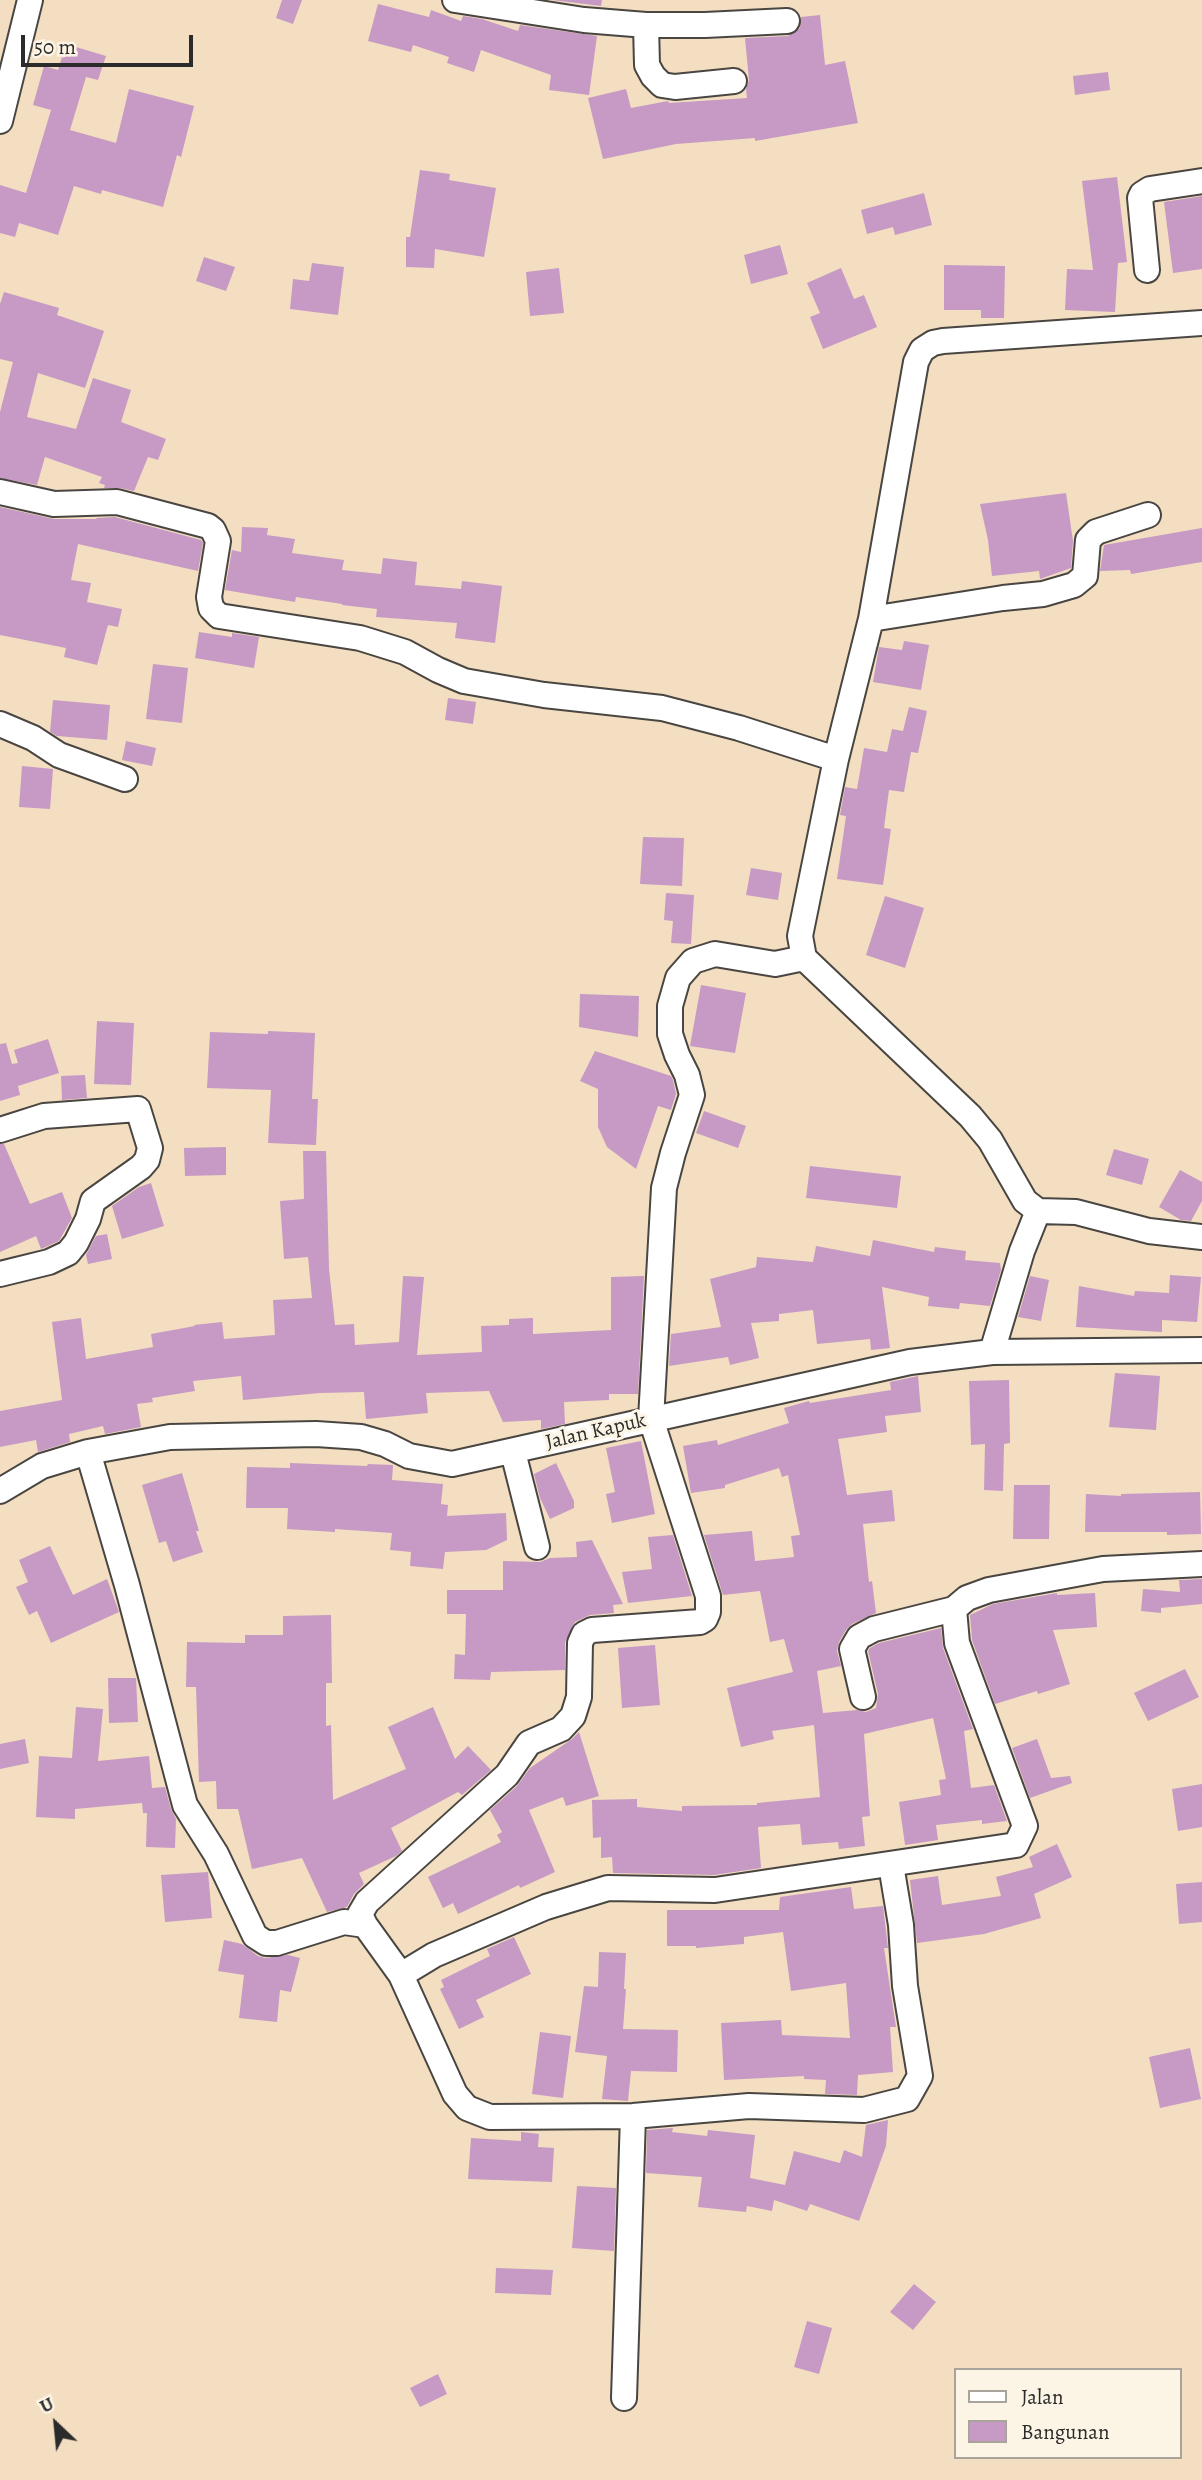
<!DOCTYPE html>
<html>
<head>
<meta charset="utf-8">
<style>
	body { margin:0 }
	#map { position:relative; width:1202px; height:2480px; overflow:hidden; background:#f3dec1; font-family:Alegreya,serif }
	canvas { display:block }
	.legend { position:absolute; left:954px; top:2368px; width:228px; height:91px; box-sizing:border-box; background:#fcf5e5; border:2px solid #a8a49b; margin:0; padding:9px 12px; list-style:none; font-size:21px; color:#2b2b2b }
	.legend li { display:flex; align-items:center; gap:14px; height:35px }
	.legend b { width:35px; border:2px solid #a8a49b }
	.north { position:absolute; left:21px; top:2389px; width:70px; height:70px; -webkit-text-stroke:5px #fcf5e5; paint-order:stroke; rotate:334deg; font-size:19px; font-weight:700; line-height:28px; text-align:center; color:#2b2b2b }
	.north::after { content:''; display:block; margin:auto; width:24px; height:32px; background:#2b2b2b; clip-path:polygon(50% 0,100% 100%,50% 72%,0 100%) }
	.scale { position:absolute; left:21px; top:35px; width:172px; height:32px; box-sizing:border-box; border:4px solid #2b2b2b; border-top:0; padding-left:9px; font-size:21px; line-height:24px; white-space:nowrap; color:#2b2b2b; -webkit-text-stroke:5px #fcf5e5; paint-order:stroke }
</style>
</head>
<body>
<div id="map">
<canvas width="1202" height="2480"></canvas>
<ul class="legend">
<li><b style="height:9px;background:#fff"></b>Jalan</li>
<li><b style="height:19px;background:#c69ac4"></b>Bangunan</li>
</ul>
<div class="north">U</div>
<div class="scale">50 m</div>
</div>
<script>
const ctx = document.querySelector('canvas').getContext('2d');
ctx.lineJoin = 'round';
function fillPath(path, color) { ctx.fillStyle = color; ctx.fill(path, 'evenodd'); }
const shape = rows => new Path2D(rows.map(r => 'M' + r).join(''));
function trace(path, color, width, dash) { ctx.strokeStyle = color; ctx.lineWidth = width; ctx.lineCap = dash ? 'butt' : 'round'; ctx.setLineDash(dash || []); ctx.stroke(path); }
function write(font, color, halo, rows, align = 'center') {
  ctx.font = font + ' Alegreya,serif'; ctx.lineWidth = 6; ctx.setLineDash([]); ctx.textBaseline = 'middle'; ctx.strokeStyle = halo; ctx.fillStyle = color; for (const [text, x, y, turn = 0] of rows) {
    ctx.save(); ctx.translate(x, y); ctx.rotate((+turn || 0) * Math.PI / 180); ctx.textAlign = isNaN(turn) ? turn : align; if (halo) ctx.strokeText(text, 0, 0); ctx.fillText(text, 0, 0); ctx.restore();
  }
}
fillPath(shape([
	[282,0,302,0,293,24,276,18],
	[552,0,602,0,601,6],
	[378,4,429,17,431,10,461,21,463,16,482,19,518,31,520,25,597,36,589,95,549,90,551,75,481,50,474,72,447,63,449,57,413,45,411,52,368,41],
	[820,15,825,65,845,61,858,123,755,141,755,138,676,144,603,159,588,98,626,89,631,108,668,101,669,103,747,98,746,89,749,80,745,38,788,36,800,28,801,17],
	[66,44,106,56,98,80,86,77,70,130,116,143,129,89,194,106,181,157,177,155,163,207,102,190,101,194,74,186,58,235,19,223,15,237,0,233,0,185,26,193,51,110,33,105,44,66,58,70],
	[1108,72,1110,90,1075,95,1073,76],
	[420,170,450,174,449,180,496,188,484,257,435,249,434,268,406,267,406,237,410,237],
	[1117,177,1127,262,1118,263,1115,312,1065,310,1067,269,1093,270,1082,181],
	[924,193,932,225,895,235,893,227,867,234,861,210],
	[1202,196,1202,269,1173,273,1164,202],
	[780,245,788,274,751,284,744,255],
	[204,257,235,267,226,291,196,281],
	[312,263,344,267,338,315,290,309,293,279,309,281],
	[944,265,1005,266,1004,318,981,318,981,310,944,310],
	[559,268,564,313,530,316,526,272],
	[841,268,854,299,864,295,877,327,823,349,810,317,820,313,807,283],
	[4,292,59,308,57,315,104,331,85,388,38,373,27,417,76,429,93,378,131,390,121,422,166,439,158,460,148,457,134,491,120,488,104,488,105,485,99,483,102,477,45,457,37,485,0,478,0,412,13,362,0,359,0,304],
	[1066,493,1073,541,1071,568,1040,579,1039,571,992,576,988,540,980,504],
	[0,507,54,519,96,519,97,518,115,517,201,540,203,543,198,571,78,544,71,580,91,583,87,602,122,609,118,627,108,625,97,665,64,657,66,648,0,635],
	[242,527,268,528,267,535,295,539,292,553,344,560,342,570,381,574,383,558,417,562,415,585,461,589,462,581,502,586,495,643,455,638,457,623,376,617,377,609,342,605,342,604,296,597,295,602,225,590,232,550,241,552],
	[1202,528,1202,562,1131,574,1130,570,1100,571,1104,545],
	[199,632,232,637,232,633,259,637,254,668,195,658],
	[904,641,929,645,921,690,873,682,879,647,902,650],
	[153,664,188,668,182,723,146,719],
	[448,698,476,702,473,724,445,720],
	[53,700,110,705,107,740,57,736,50,732],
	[909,707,927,711,918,753,911,752,904,792,889,790,884,828,891,829,883,885,837,879,846,816,840,815,845,787,857,789,864,748,887,752,892,729,903,731],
	[126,741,156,748,152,766,122,760],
	[22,766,53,769,50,809,19,807],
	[643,837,684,838,682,886,640,884],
	[751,868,782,873,778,900,746,895],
	[666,893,694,895,691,944,671,943,673,921,664,920],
	[885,896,924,908,905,968,866,955],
	[701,985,746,993,735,1053,690,1046],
	[580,994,639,996,638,1037,579,1027],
	[97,1021,134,1023,131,1085,94,1084],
	[268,1031,315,1033,312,1099,318,1099,316,1145,268,1143,271,1090,207,1088,210,1032,268,1034],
	[48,1039,59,1073,18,1086,20,1095,0,1101,0,1044,6,1043,12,1064,18,1063,14,1050],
	[595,1051,671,1076,673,1080,676,1094,671,1110,658,1106,636,1169,607,1147,598,1127,598,1089,580,1081],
	[85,1075,87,1098,62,1100,61,1076],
	[704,1111,746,1126,738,1148,696,1133],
	[0,1144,4,1144,30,1204,62,1192,72,1218,59,1241,41,1249,36,1236,0,1252],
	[226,1147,226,1175,185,1176,184,1148],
	[1114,1149,1149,1159,1142,1185,1106,1175],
	[303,1151,326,1151,329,1269,335,1325,354,1324,355,1345,399,1342,403,1276,424,1277,417,1355,482,1352,481,1326,509,1325,509,1319,533,1318,533,1334,611,1330,611,1277,644,1276,638,1394,609,1394,609,1400,564,1402,565,1424,541,1429,541,1420,503,1422,489,1391,426,1393,428,1413,366,1419,364,1392,320,1393,243,1400,241,1376,193,1381,195,1391,152,1398,153,1402,137,1404,141,1427,105,1434,103,1426,69,1434,70,1442,38,1452,36,1440,0,1447,0,1411,62,1400,52,1322,81,1318,86,1359,153,1347,151,1334,195,1326,194,1325,222,1322,224,1339,275,1335,273,1300,312,1298,308,1257,284,1259,280,1201,304,1199],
	[810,1166,901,1176,897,1208,806,1198],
	[1180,1170,1202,1182,1202,1201,1191,1221,1181,1220,1159,1207],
	[151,1183,164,1226,122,1239,112,1206,139,1187],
	[107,1234,112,1259,88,1264,86,1255,96,1236],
	[873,1240,934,1252,935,1247,966,1251,965,1260,1000,1263,1001,1270,990,1306,960,1303,959,1309,928,1306,929,1297,882,1287,890,1348,871,1350,870,1339,817,1344,813,1310,779,1314,779,1321,751,1323,759,1358,730,1365,728,1357,669,1366,671,1334,721,1327,710,1279,756,1267,757,1257,813,1262,816,1246,870,1256],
	[1170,1275,1201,1277,1197,1322,1162,1320,1162,1332,1076,1327,1079,1286,1134,1296,1135,1291,1169,1293],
	[1030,1276,1049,1280,1041,1321,1018,1317],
	[1115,1373,1160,1376,1156,1430,1109,1427],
	[918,1376,921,1412,885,1416,887,1432,838,1439,847,1495,892,1490,895,1521,863,1524,869,1582,872,1581,876,1613,852,1624,846,1630,839,1642,837,1651,841,1666,817,1671,823,1713,857,1710,866,1712,876,1708,878,1694,868,1651,870,1648,879,1643,941,1628,943,1648,973,1729,964,1731,971,1788,994,1785,1007,1821,982,1824,982,1820,936,1825,938,1840,905,1845,899,1802,941,1795,939,1780,946,1779,933,1718,864,1734,870,1816,862,1817,865,1846,839,1849,838,1842,802,1845,800,1824,758,1827,761,1868,714,1875,613,1873,612,1857,601,1858,601,1837,593,1838,592,1800,637,1799,637,1807,682,1811,682,1806,757,1805,757,1803,820,1797,814,1725,772,1731,774,1739,741,1747,727,1688,793,1672,784,1639,770,1642,760,1591,723,1595,704,1535,752,1531,755,1561,794,1557,791,1536,800,1535,788,1475,782,1477,779,1468,725,1485,725,1488,691,1493,683,1446,717,1440,718,1445,789,1423,784,1408,809,1401,810,1403,891,1390,890,1382],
	[1009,1380,1010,1443,1004,1444,1003,1491,984,1490,985,1444,971,1445,969,1381],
	[641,1441,655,1514,612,1523,606,1494,615,1492,606,1448],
	[290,1463,367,1466,368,1464,393,1465,392,1480,443,1484,441,1504,448,1505,447,1516,506,1513,507,1540,486,1550,445,1552,443,1569,410,1566,411,1552,390,1550,392,1533,335,1529,335,1532,287,1529,288,1508,246,1508,247,1467,290,1468],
	[556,1463,574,1501,574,1508,550,1519,540,1498,534,1474],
	[182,1473,199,1531,196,1531,203,1552,173,1562,166,1541,159,1543,142,1485],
	[1014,1485,1050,1485,1049,1539,1013,1539],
	[1200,1492,1201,1534,1167,1535,1167,1532,1085,1532,1086,1494,1121,1496,1121,1494],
	[673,1535,692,1596,628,1603,622,1572,652,1569,648,1537],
	[592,1540,623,1604,613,1605,614,1613,590,1615,575,1622,565,1642,565,1670,491,1672,490,1680,454,1679,455,1654,465,1655,466,1614,447,1614,447,1590,503,1590,503,1561,540,1562,550,1558,577,1557,576,1542],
	[50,1546,73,1595,107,1579,119,1612,51,1643,37,1611,29,1615,16,1587,28,1582,19,1560],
	[1202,1579,1202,1604,1161,1608,1161,1613,1141,1611,1143,1589,1180,1592,1179,1580],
	[1057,1593,1057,1595,1095,1593,1097,1627,1053,1630,1070,1684,1038,1694,1037,1691,995,1704,972,1640,970,1615,993,1604],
	[331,1615,332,1683,326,1683,326,1726,331,1725,333,1800,406,1769,388,1727,433,1707,455,1759,468,1746,491,1770,462,1795,458,1792,391,1828,402,1851,396,1856,359,1873,364,1884,354,1894,347,1907,327,1912,302,1858,252,1869,238,1809,217,1809,216,1781,199,1782,196,1687,186,1687,187,1642,245,1643,245,1635,283,1635,283,1616],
	[655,1645,660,1705,622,1708,618,1648],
	[1185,1669,1199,1697,1148,1721,1134,1693],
	[108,1678,136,1678,138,1722,109,1723],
	[76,1707,103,1709,98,1761,149,1756,152,1788,165,1787,171,1809,176,1819,175,1848,146,1847,147,1813,143,1813,142,1803,75,1809,75,1819,36,1817,39,1756,72,1758],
	[579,1732,599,1796,566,1806,563,1797,529,1810,555,1872,520,1888,519,1885,458,1914,453,1903,443,1908,428,1877,501,1842,497,1835,502,1832,490,1810,517,1786,530,1768,572,1739],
	[25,1739,29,1763,0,1769,0,1744],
	[1037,1739,1051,1778,1070,1776,1072,1783,1030,1798,1012,1748],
	[1202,1784,1202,1827,1178,1831,1172,1789],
	[1057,1844,1072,1877,1034,1894,1041,1918,984,1934,917,1943,910,1880,938,1876,942,1905,1001,1896,996,1877,1033,1867,1029,1857],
	[208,1872,212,1918,165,1922,161,1875],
	[1202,1882,1202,1922,1179,1924,1176,1884],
	[851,1887,854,1909,883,1906,888,1948,884,1948,896,2027,890,2027,893,2072,858,2075,857,2095,825,2094,826,2080,804,2079,804,2076,724,2080,721,2023,781,2020,782,2035,850,2038,846,1983,791,1991,783,1932,744,1937,744,1944,696,1948,696,1946,667,1946,667,1910,779,1910,780,1897],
	[514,1937,531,1974,476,2000,484,2017,459,2029,440,1989,444,1987,441,1980,490,1956,487,1949],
	[224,1940,242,1944,258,1956,265,1958,288,1955,300,1958,291,1992,280,1990,277,2022,239,2018,244,1975,218,1971],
	[599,1952,626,1953,624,1989,626,1989,623,2029,678,2030,677,2072,631,2071,628,2101,602,2099,607,2056,575,2052,584,1986,598,1987],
	[540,2032,571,2036,563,2098,532,2094],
	[1190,2048,1201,2099,1160,2108,1149,2057],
	[888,2120,886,2146,859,2221,810,2204,807,2211,774,2200,772,2211,747,2206,746,2212,698,2207,702,2177,646,2173,647,2130,673,2128,672,2132,707,2136,708,2130,755,2135,750,2178,785,2185,794,2151,840,2163,844,2150,862,2157,866,2125],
	[521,2132,539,2134,538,2147,554,2148,552,2182,468,2179,471,2138,521,2141],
	[577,2186,616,2188,614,2251,572,2248],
	[496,2268,553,2270,551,2295,495,2293],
	[914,2284,936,2302,913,2330,890,2312],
	[807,2321,832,2328,819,2374,794,2367],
	[438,2374,447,2394,420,2407,410,2388]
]), '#c69ac4');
const street = shape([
	[455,0,584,20,646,25,705,25,787,21],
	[646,25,647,65,653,76,662,85,675,87,734,81],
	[0,121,30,0],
	[1147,270,1140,198,1142,194,1150,189,1202,181],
	[0,492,54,504,117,502,208,526,213,530,218,541,209,597,211,608,219,616,360,638,405,652,438,670,464,681,544,695,662,708,739,728,836,759],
	[871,619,1003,598,1043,594,1074,585,1085,576,1088,540,1096,532,1148,515],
	[0,724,33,738,59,755,125,779],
	[804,958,970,1116,990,1140,1025,1201,1038,1211,1076,1212,1149,1231,1202,1237],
	[0,1130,44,1116,138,1109,150,1148,147,1160,141,1167,93,1201,88,1219,76,1243,68,1253,49,1262,0,1274],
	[992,1352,1022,1251,1038,1211],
	[88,1452,127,1585,185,1805,216,1854,255,1936,266,1943,277,1943,344,1922,365,1925,401,1975,455,2094,467,2108,490,2117,633,2116,749,2106,864,2110,907,2099,920,2076,905,1986,901,1925,891,1865],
	[513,1452,537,1547],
	[0,1491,42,1466,88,1452,170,1437,316,1434,361,1437,385,1444,409,1456,452,1464,910,1362,992,1352,1202,1350],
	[863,1697,852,1649,859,1637,874,1629,954,1609],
	[365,1925,360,1914,367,1902,507,1775,529,1743,561,1729,573,1716,579,1697,580,1643,584,1634,592,1630,700,1622,705,1619,708,1612,708,1596,651,1419,664,1188,673,1153,692,1095,687,1075,677,1055,670,1034,670,1006,678,978,693,961,715,954,775,964,804,958,800,936,836,759,871,619,916,362,922,350,933,343,943,341,1202,323],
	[401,1975,434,1955,546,1907,608,1888,715,1890,1016,1845,1025,1826,957,1643,954,1609,967,1598,989,1590,1103,1569,1202,1564],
	[624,2398,633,2116]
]);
trace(street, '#494642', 28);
trace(street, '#fff', 24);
write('21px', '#2b2b2b', '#fcf5e5', [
	["Jalan Kapuk",596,1432,-13]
]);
</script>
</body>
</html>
